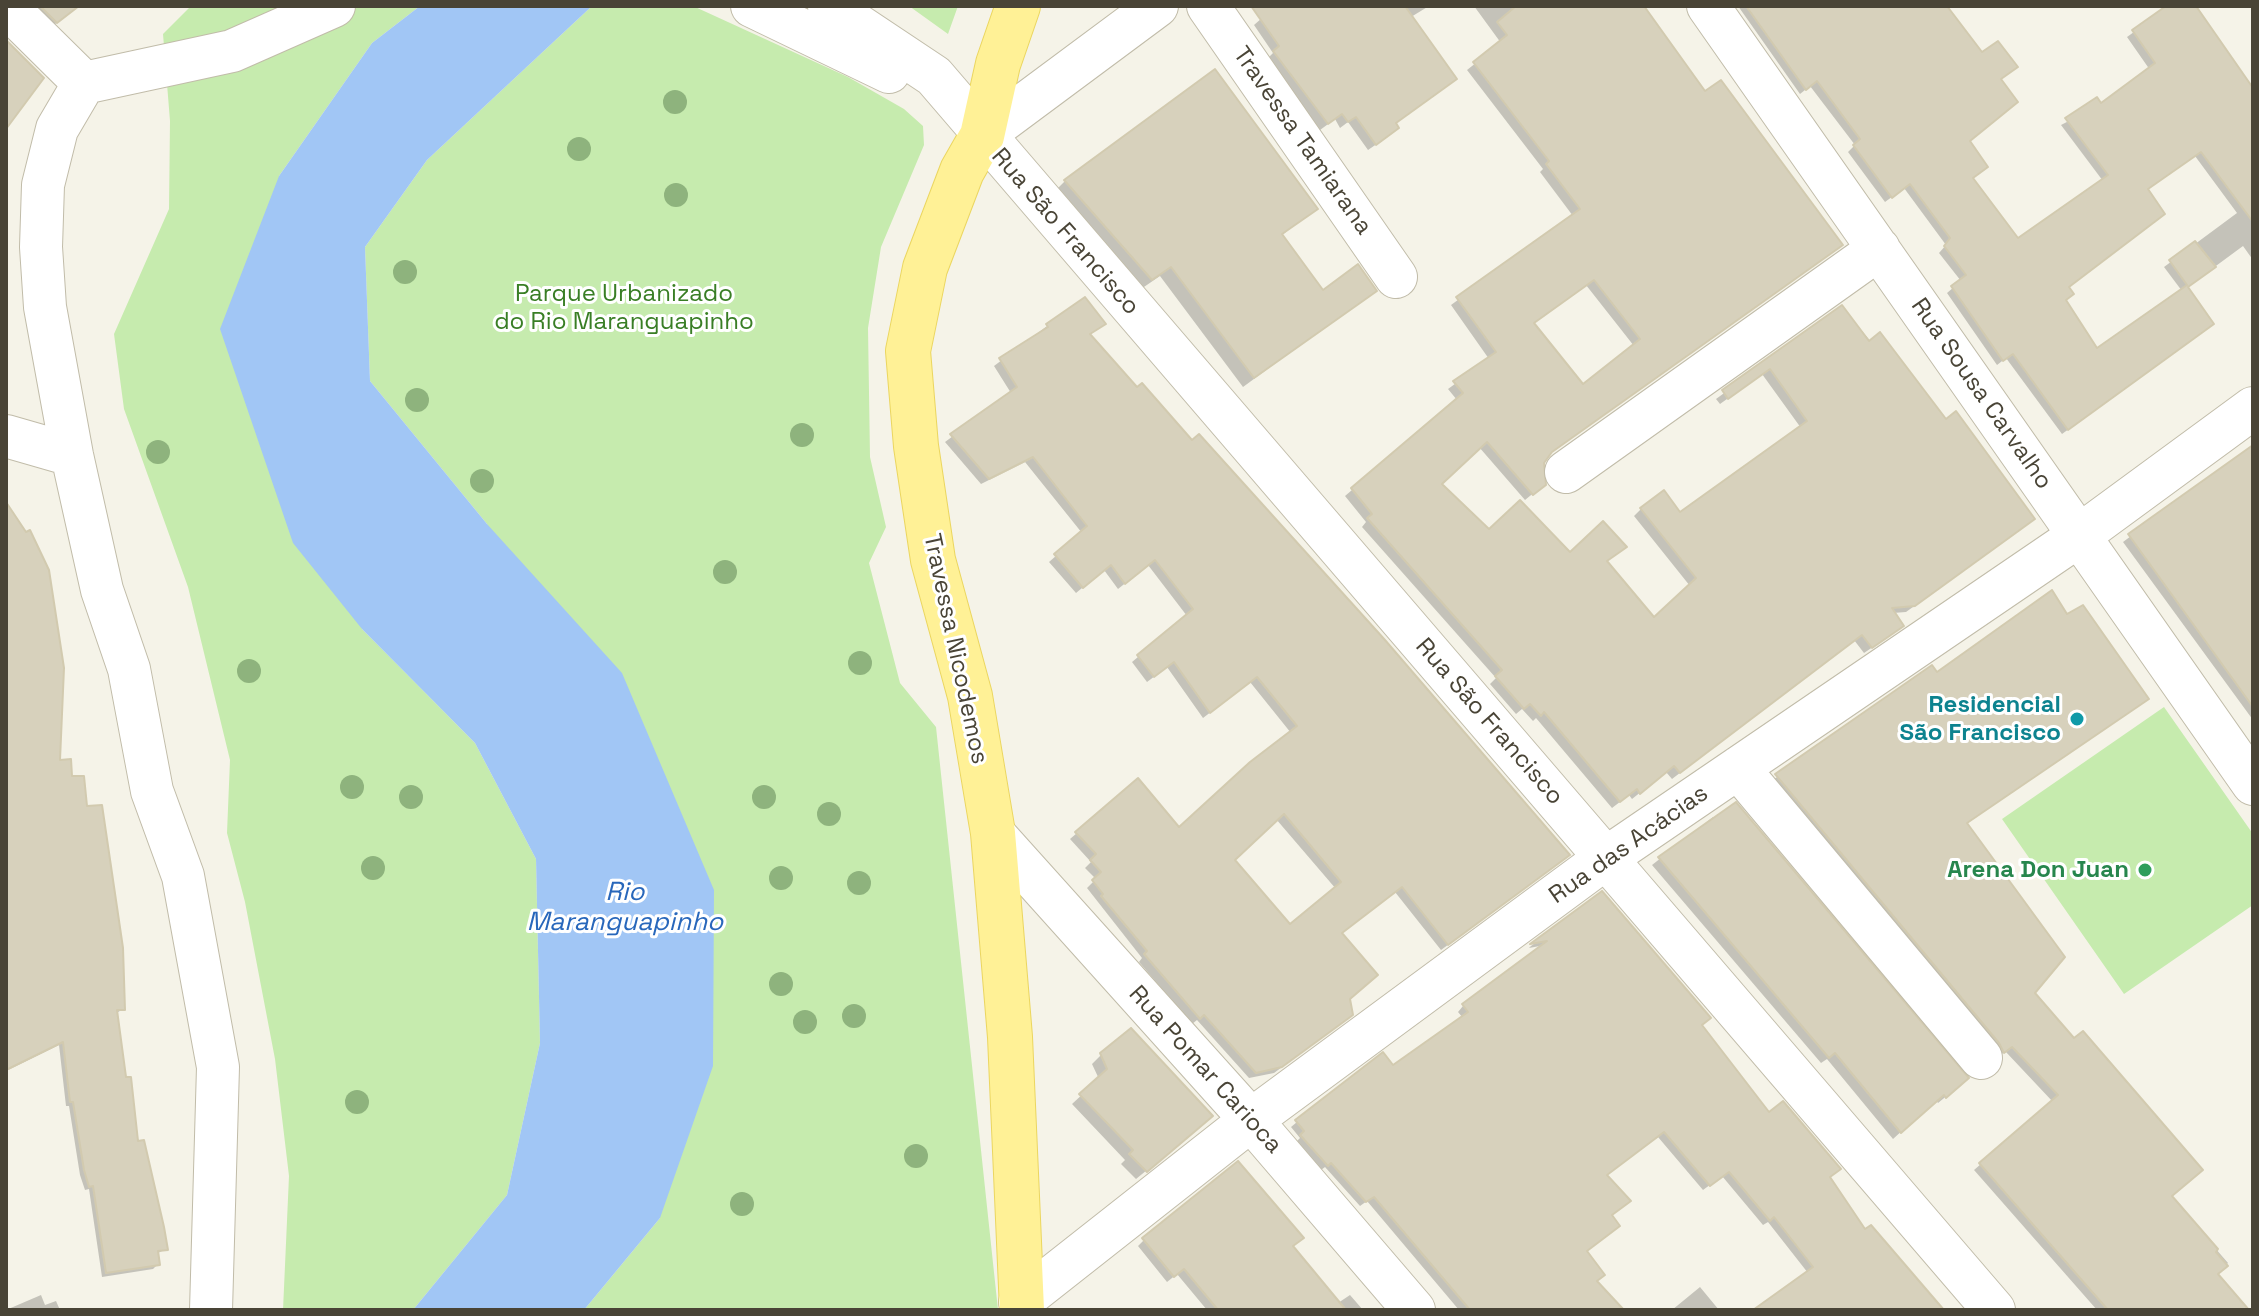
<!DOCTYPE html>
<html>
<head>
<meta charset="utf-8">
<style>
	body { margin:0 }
	#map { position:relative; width:2259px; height:1316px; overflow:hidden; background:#f5f3e8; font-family:"Space Grotesk",sans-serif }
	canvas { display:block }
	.frame { position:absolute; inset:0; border:8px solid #494436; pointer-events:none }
</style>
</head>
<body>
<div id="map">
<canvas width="2259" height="1316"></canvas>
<div class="frame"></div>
</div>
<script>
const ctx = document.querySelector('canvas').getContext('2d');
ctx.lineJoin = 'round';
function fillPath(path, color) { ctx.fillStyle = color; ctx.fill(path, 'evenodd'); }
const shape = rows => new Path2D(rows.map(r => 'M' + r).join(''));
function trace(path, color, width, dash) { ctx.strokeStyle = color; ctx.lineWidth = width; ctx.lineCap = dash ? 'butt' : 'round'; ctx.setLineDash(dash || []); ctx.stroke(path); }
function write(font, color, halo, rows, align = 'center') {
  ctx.font = font + ' "Space Grotesk",sans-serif'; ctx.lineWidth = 6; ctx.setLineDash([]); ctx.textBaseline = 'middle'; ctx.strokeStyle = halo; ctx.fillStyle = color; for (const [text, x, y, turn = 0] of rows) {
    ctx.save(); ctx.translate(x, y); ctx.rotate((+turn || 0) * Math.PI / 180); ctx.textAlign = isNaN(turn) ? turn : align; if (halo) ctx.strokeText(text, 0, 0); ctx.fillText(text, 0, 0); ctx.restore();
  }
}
fillPath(shape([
	[191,6,420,6,372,43,279,176,362,629,475,743,536,859,540,1043,507,1195,413,1310,283,1310,289,1176,275,1059,245,902,227,833,230,760,188,587,124,409,114,334,169,209,170,121,163,34],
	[592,6,693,6,848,77,904,109,923,126,924,145,881,247,868,328,870,457,886,527,869,563,900,683,936,727,998,1310,584,1310,660,1218,487,524,370,381,365,247,427,160],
	[909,6,958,6,948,34],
	[2164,707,2253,834,2253,905,2124,994,2002,819]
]), '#c6ebae');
fillPath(shape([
	[420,6,592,6,427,160,365,247,370,381,487,524,622,673,714,890,713,1066,660,1218,584,1310,413,1310,507,1195,540,1043,536,859,475,743,362,629,293,543,220,329,279,176,372,43]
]), '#a1c6f5');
fillPath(shape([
	[25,6,78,6,50,28],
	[1253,6,1429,6,1411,17,1390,135,1368,150,1348,122,1340,128,1335,119,1320,130,1267,59,1273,53,1254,25,1262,18],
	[1474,6,1642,6,1705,94,1841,245,1546,456,1542,462,1536,491,1525,500,1479,447,1440,484,1489,532,1569,554,1618,553,1606,562,1653,619,1690,586,1634,516,1641,509,1679,515,1801,428,1762,374,1720,404,1716,399,1842,307,2025,526,1906,612,1893,613,1895,632,1864,653,1854,640,1672,779,1666,772,1632,799,1629,795,1612,808,1536,718,1533,721,1522,709,1516,714,1490,684,1496,678,1362,527,1366,522,1345,496,1457,400,1448,389,1489,359,1451,305,1573,216,1540,172,1543,169,1467,70,1501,43],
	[1586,285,1634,346,1583,387,1533,324],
	[1738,6,1942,6,1999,80,1968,142,1971,179,2018,241,2103,181,2061,125,2100,105,2150,70,2127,37,2170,6,2196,6,2253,90,2253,260,2243,246,2186,288,2206,329,2062,434,2006,358,1997,365,1947,293,1961,281,1939,253,1946,245,1904,188,1885,202,1848,152,1855,145,1810,86,1800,94],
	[2195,156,2237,213,2164,267,2182,291,2097,351,2065,301,2067,287,2146,190],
	[1065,181,1315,209,1281,236,1322,293,1374,291,1243,387,1160,276,1141,289,1055,191],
	[1047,326,1097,330,1089,335,1561,861,1441,950,1395,892,1340,934,1348,999,1344,1021,1274,1073,1249,1078,1197,1020,1192,1024,1139,962,1142,958,1087,888,1096,879,1085,868,1091,862,1070,839,1077,833,1178,829,1291,733,1250,682,1203,718,1167,667,1147,682,1132,662,1187,616,1148,565,1118,589,1104,570,1076,593,1049,562,1082,533,1025,462,981,484,945,442,1011,393,994,366],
	[1276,819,1336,889,1290,927,1232,860],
	[2253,445,2253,720,2123,542],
	[6,545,58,762,70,778,123,1009,115,1014,136,1143,166,1249,156,1254,158,1264,153,1269,102,1277,89,1189,85,1190,80,1175,69,1106,66,1106,59,1045,6,1071],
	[2066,617,2147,699,1966,824,2032,993,2170,1196,2228,1263,2216,1274,2247,1310,2097,1310,1974,1170,2053,1102,2005,1051,1998,1058,1770,782,1931,668,1936,675],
	[1713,817,1960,1085,1938,1103,1936,1100,1893,1139,1827,1059,1821,1063,1652,865],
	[1601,894,1769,1115,1828,1178,1865,1232,1941,1310,1756,1310,1808,1273,1768,1222,1763,1225,1722,1176,1703,1190,1658,1137,1605,1176,1610,1216,1585,1252,1595,1282,1621,1310,1459,1310,1367,1201,1360,1206,1325,1167,1321,1170,1296,1142,1300,1138,1291,1127,1297,1122,1393,1068,1463,1018,1458,1012,1463,1006,1545,945,1529,948,1531,946],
	[1102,1054,1202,1125,1136,1179,1121,1164,1125,1160,1072,1104,1099,1079,1092,1064],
	[1144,1240,1291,1247,1338,1303,1350,1295,1363,1310,1207,1310,1177,1274,1167,1282,1138,1246],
	[1700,1287,1719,1310,1672,1310],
	[41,1295,45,1305,56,1301,60,1310,6,1310]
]), '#0003');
const building = shape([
	[40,6,79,6,57,23,40,6],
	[1251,6,1405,6,1457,79,1396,123,1399,128,1376,145,1356,117,1348,122,1342,114,1328,124,1273,51,1279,46,1251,6],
	[1516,6,1644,6,1705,91,1721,80,1843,245,1552,452,1544,463,1546,485,1533,495,1487,442,1442,484,1489,529,1520,500,1570,552,1603,521,1627,547,1607,561,1654,617,1696,578,1640,508,1664,490,1680,512,1807,421,1770,369,1728,399,1722,390,1842,305,1869,341,1880,332,1946,419,1956,411,2035,519,1915,606,1892,608,1904,626,1872,648,1862,635,1680,773,1674,766,1640,794,1637,789,1620,802,1544,712,1541,716,1530,704,1524,709,1495,676,1502,670,1367,518,1372,514,1351,488,1463,393,1453,381,1496,352,1456,297,1580,209,1546,164,1549,161,1473,62,1507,35,1497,22,1516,6],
	[1594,280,1640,339,1583,384,1534,323,1594,280],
	[1746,6,1947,6,1982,52,1998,41,2018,67,2001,79,2018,102,1970,141,1988,167,1973,178,2018,238,2108,175,2065,118,2097,97,2101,103,2155,63,2132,30,2166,6,2196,6,2253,88,2253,222,2201,152,2148,189,2165,214,2069,287,2074,294,2066,300,2097,348,2187,285,2169,260,2195,241,2216,267,2188,287,2214,324,2068,430,2013,354,2003,361,1951,286,1966,275,1944,246,1950,238,1910,184,1892,198,1853,145,1860,139,1817,81,1806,90,1746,6],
	[6,40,44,78,6,129,6,40],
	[1215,69,1318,209,1282,234,1323,290,1358,264,1377,291,1254,378,1171,267,1152,280,1064,180,1215,69],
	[1085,297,1106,324,1090,334,1137,387,1142,383,1192,440,1199,434,1385,640,1570,855,1448,945,1402,887,1342,933,1378,975,1350,999,1353,1015,1282,1067,1256,1073,1204,1015,1200,1019,1144,954,1147,951,1101,896,1103,894,1092,880,1101,872,1090,860,1096,854,1075,832,1138,778,1179,827,1250,762,1297,726,1257,677,1210,713,1174,662,1154,677,1137,655,1193,609,1155,560,1125,584,1111,565,1083,588,1054,554,1087,526,1033,457,989,479,950,434,1017,387,999,358,1048,327,1046,324,1085,297],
	[1284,814,1341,882,1290,924,1235,860,1284,814],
	[2253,445,2253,707,2128,534,2253,445],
	[6,502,26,532,30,530,49,570,64,668,60,760,71,759,72,776,84,776,87,806,102,805,123,948,125,1010,117,1010,126,1077,131,1077,138,1141,144,1140,164,1227,168,1250,158,1251,160,1265,106,1273,93,1186,89,1187,84,1170,73,1102,70,1102,63,1042,6,1070,6,502],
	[2052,590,2067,614,2083,605,2149,699,1967,823,2065,957,2035,993,2074,1038,2083,1031,2203,1170,2172,1196,2218,1249,2216,1252,2228,1266,2218,1274,2249,1310,2108,1310,1979,1163,2058,1095,2012,1047,2004,1053,1999,1043,1775,774,1932,665,1937,672,2052,590],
	[1736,802,1969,1078,1946,1098,1944,1095,1901,1133,1835,1053,1829,1058,1658,857,1736,802],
	[1602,891,1711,1018,1702,1025,1769,1112,1783,1101,1841,1169,1830,1177,1865,1229,1871,1225,1944,1310,1753,1310,1813,1267,1774,1217,1770,1221,1729,1172,1710,1186,1664,1132,1607,1175,1631,1201,1612,1215,1620,1226,1587,1251,1605,1275,1597,1281,1624,1310,1470,1310,1374,1197,1366,1202,1331,1163,1328,1166,1300,1135,1304,1131,1295,1120,1383,1052,1393,1065,1468,1012,1462,1004,1547,941,1530,944,1602,891],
	[1131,1028,1213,1116,1147,1172,1129,1154,1133,1150,1079,1094,1107,1069,1100,1053,1131,1028],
	[1238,1161,1304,1238,1293,1246,1346,1310,1218,1310,1184,1269,1174,1277,1142,1238,1238,1161]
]);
fillPath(building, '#d7d1bc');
trace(building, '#d2caaf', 2);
const minor = shape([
	[6,6,84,83],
	[752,6,889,72],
	[829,6,934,76,1994,1310],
	[1208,6,1396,277],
	[1708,6,2253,784],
	[982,136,1157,6],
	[6,436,72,455],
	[1566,472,1879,249],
	[1738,768,1981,1058],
	[993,833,1251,1120,1414,1310],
	[1020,1302,1251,1120,1606,858,2080,535,2253,408],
	[211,1310,218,1067,183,876,152,791,129,669,102,590,72,455,45,307,41,247,43,185,57,129,84,83,232,51,334,6]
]);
const major = shape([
	[1018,6,998,64,982,136,962,171,925,268,908,351,916,446,933,560,970,696,993,833,1010,1037,1022,1310]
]);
trace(minor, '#c1bca9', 44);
trace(major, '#ebd660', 46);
trace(minor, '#fff', 42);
trace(major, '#fff196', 44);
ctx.fillStyle = '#8eb37d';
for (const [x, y] of [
	[675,102],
	[579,149],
	[676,195],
	[405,272],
	[417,400],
	[802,435],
	[158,452],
	[482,481],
	[725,572],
	[860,663],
	[249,671],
	[352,787],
	[411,797],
	[764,797],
	[829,814],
	[373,868],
	[781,878],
	[859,883],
	[781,984],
	[854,1016],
	[805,1022],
	[357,1102],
	[916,1156],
	[742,1204]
]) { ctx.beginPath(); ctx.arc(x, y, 12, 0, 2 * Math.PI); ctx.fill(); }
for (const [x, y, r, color] of [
	[2077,719,8,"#0f9aa8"],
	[2145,870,8,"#2e9e5b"]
]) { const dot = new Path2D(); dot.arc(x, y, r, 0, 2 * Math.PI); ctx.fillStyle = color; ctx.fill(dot); trace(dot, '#fff', 3); }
write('24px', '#494436', '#fff', [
	["Travessa Tamiarana",1302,141,55],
	["Rua São Francisco",1065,232,49],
	["Rua Sousa Carvalho",1981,394,55],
	["Travessa Nicodemos",955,649,78],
	["Rua São Francisco",1489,722,49],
	["Rua das Acácias",1629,845,-35],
	["Rua Pomar Carioca",1205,1070,48]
]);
write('24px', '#397e25', '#fff', [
	["Parque Urbanizado",624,294],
	["do Rio Maranguapinho",624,322]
]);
write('bold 24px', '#0d838f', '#fff', [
	["Residencial",2061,705],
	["São Francisco",2061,733]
], 'right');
write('bold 24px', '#27864d', '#fff', [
	["Arena Don Juan",2129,870]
], 'right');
write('italic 26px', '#2867bb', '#fff', [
	["Rio",625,893],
	["Maranguapinho",625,923]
]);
</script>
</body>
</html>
